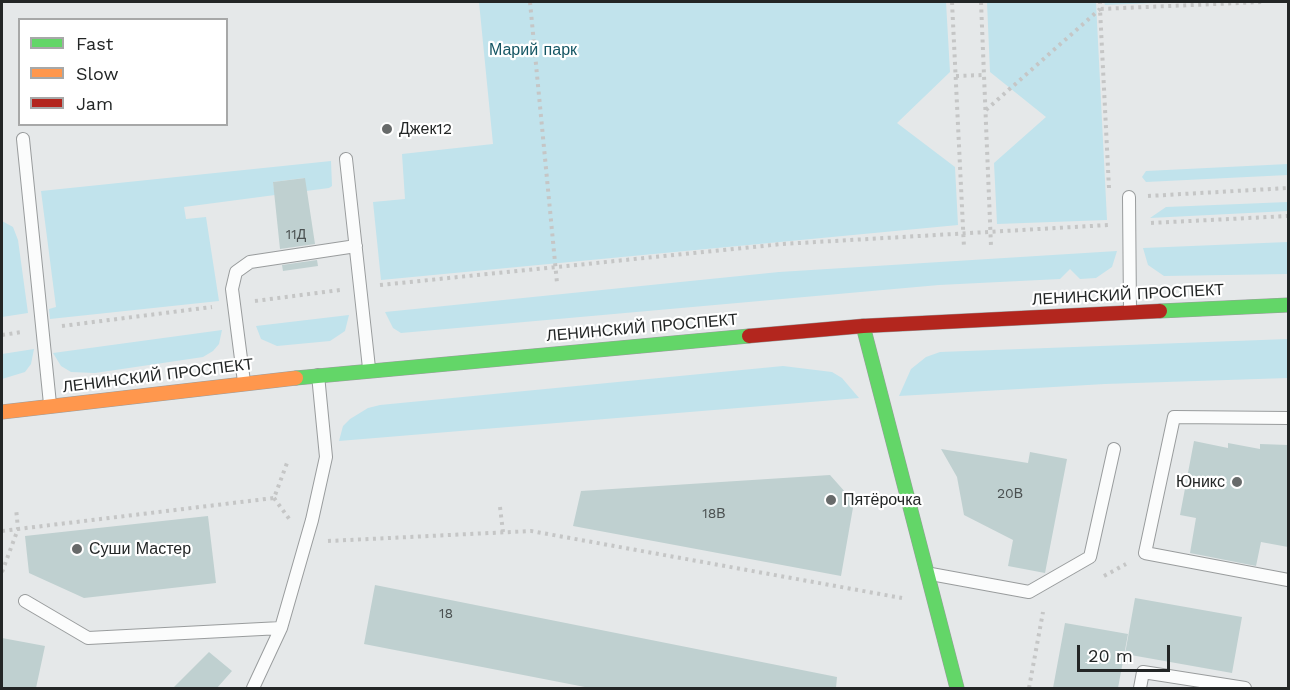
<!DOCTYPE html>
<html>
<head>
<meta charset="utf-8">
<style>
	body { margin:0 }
	#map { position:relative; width:1290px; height:690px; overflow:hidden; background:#e5e8e9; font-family:"Work Sans",sans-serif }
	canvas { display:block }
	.frame { position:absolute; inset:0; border:3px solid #232626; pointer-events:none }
	.legend { position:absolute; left:18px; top:18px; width:210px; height:108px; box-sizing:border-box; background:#fff; border:2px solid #a7a8a8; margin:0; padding:8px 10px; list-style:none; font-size:18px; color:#232626 }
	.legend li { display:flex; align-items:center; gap:12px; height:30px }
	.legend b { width:30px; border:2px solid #a7a8a8 }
	.scale { position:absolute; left:1077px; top:645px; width:93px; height:27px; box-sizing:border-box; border:3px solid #232626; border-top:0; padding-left:8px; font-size:18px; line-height:21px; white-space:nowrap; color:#232626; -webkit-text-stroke:4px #fff; paint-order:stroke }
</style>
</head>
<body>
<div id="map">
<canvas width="1290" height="690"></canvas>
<div class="frame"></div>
<ul class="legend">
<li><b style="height:8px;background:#63d668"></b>Fast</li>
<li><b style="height:8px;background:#ff974d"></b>Slow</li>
<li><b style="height:8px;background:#b3261e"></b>Jam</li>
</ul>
<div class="scale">20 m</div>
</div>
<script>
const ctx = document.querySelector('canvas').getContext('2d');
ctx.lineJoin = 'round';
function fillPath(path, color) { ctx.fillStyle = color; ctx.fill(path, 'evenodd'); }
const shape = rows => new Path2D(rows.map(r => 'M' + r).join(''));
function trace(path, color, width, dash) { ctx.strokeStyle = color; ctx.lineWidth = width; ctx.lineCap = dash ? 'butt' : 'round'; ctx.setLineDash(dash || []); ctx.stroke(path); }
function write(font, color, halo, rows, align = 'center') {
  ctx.font = font + ' "Work Sans",sans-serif'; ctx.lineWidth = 4.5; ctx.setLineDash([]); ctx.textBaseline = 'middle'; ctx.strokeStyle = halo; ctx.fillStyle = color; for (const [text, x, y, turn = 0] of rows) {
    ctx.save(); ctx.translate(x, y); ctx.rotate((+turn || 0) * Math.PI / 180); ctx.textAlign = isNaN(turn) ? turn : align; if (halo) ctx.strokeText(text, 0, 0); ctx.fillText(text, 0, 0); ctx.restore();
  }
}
fillPath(shape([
	[479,2,946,2,950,72,897,123,955,167,958,225,381,280,373,202,405,199,402,154,493,144],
	[987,2,1096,2,1107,220,997,224,994,163,1046,117,990,72],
	[1104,2,1178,2,1105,5],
	[331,161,332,186,329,188,306,191,304,178,273,182,275,195,184,207,186,219,206,217,219,301,50,319,49,309,56,307,41,191],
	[1288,164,1288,175,1146,182,1142,177,1146,171],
	[1288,202,1288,211,1150,218,1166,207],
	[2,221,13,227,18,240,28,313,2,317],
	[1288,242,1288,274,1164,276,1148,265,1143,248],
	[1117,251,1112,267,1096,278,1080,279,1070,269,1060,279,939,285,401,333,393,328,385,312,779,272],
	[349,315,345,331,330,341,277,346,261,339,256,326],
	[222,330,219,344,213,351,203,357,95,373,71,372,61,366,53,353],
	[1288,339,1288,378,1105,384,899,396,911,369,926,357,940,352],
	[34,349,31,364,25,372,2,379,2,354],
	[783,366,832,372,842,378,859,398,339,441,343,426,350,419,368,408,380,405]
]), '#c1e3ec');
fillPath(shape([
	[305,178,315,244,280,249,273,182],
	[317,260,318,266,283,271,282,265],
	[1194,441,1228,448,1228,443,1260,449,1260,444,1288,445,1288,547,1261,542,1256,566,1190,553,1196,518,1180,515],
	[941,449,1028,463,1030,452,1067,459,1045,573,1008,566,1013,540,964,515,957,477],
	[830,475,854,502,841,576,573,526,581,491],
	[208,516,216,583,84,598,29,573,25,536],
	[375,585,837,677,836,688,590,688,364,644],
	[1135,598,1242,617,1232,673,1125,654],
	[1065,623,1128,634,1118,688,1053,688],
	[2,638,45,646,36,688,2,688],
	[209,652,232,671,217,688,173,688]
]), '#bfd0d0');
const lane = shape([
	[23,139,50,404],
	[346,159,369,368],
	[1129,197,1130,311],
	[244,382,232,289,236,272,250,262,356,246],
	[1288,418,1174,417,1145,553,1288,580],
	[931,574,1029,592,1090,557,1114,449],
	[25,601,88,638,281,628],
	[253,688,281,628,312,520,326,457,318,375],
	[1140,688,1143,672,1245,688]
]);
const fast = shape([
	[1160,311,1288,305],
	[863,326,957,688],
	[296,378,749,336]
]);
const slow = shape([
	[2,412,296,378]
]);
const jam = shape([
	[749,336,863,326,1160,311]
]);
trace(lane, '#999c9d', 14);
trace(fast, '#999c9d', 15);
trace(slow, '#999c9d', 15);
trace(jam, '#999c9d', 15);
trace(shape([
	[530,2,557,283],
	[952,2,964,248],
	[981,2,991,246],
	[956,76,984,75],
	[986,110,1100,9,1100,2],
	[1109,188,1100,9,1262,2],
	[1148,196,1288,188],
	[1151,223,1288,216],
	[380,285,782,244,1108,225],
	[255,301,340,290],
	[62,326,212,307],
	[2,335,22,332],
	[274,498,290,520],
	[500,507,503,532],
	[2,531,18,529,16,508],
	[328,541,531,531,902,598],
	[2,572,18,529,274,498,287,463],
	[1104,576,1126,564],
	[1029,688,1043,612]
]), '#c5c6c6', 4, [3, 4.5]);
trace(lane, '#fbfcfc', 12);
trace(fast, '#63d668', 14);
trace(slow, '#ff974d', 14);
trace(jam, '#b3261e', 14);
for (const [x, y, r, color] of [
	[387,129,6,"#676a6a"],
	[1237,482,6,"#676a6a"],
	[831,500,6,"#676a6a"],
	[77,549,6,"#676a6a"]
]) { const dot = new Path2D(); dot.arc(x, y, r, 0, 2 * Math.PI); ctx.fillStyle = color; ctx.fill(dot); trace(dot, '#fff', 2); }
write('14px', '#4a5050', null, [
	["11Д",296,235],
	["20В",1010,494],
	["18В",714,514],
	["18",446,614]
]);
write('16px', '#155664', '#fff', [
	["Марий парк",533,50]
]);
write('16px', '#232626', '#fff', [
	["Джек12",399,129],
	["Юникс",1225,482,"right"],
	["Пятёрочка",843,500],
	["Суши Мастер",89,549]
], 'left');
write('16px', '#232626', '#fff', [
	["ЛЕНИНСКИЙ ПРОСПЕКТ",1128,295,-3],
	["ЛЕНИНСКИЙ ПРОСПЕКТ",642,328,-5],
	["ЛЕНИНСКИЙ ПРОСПЕКТ",158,376,-7]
]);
</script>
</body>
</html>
